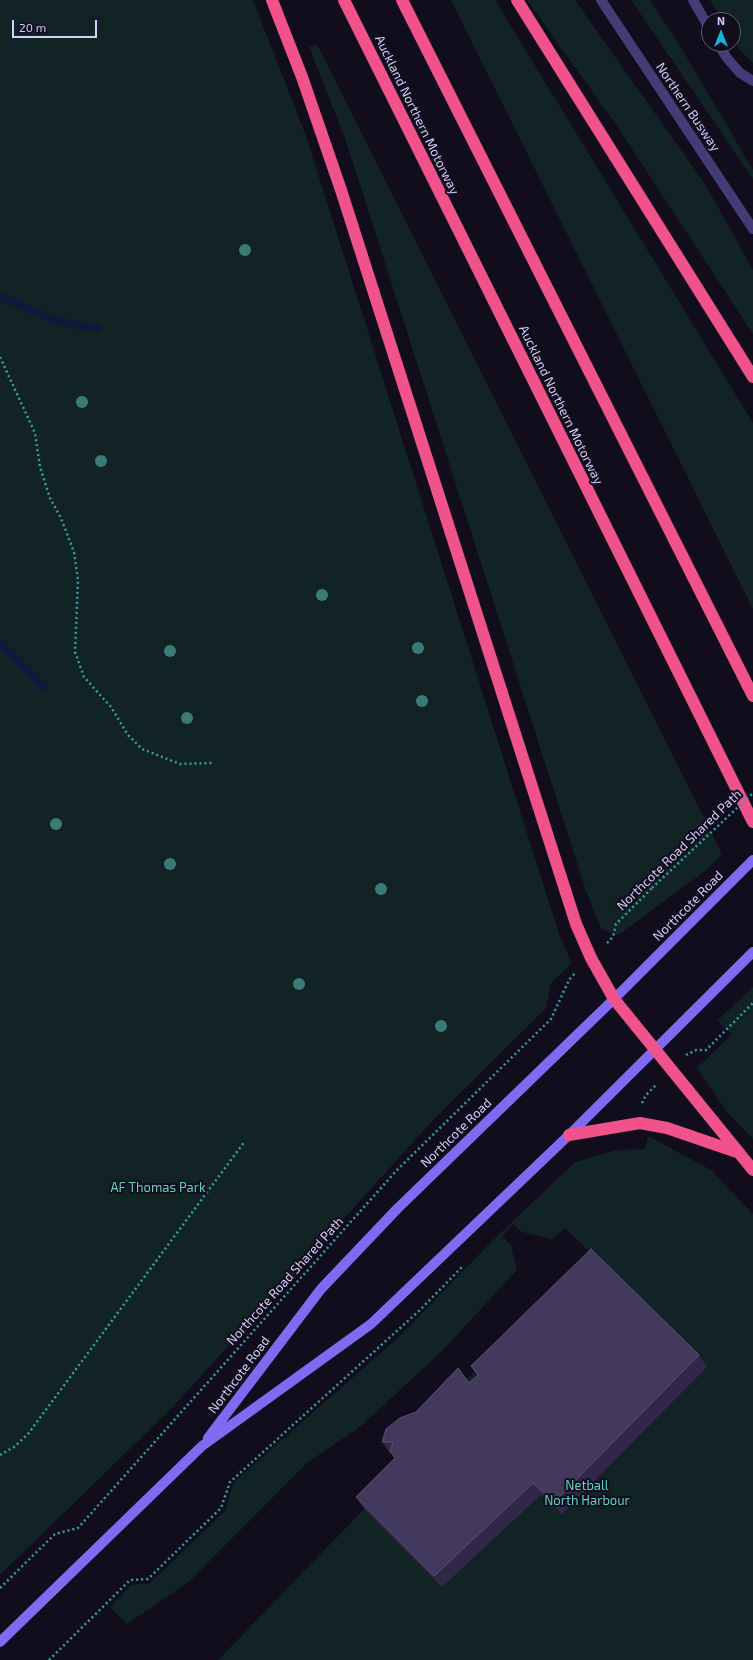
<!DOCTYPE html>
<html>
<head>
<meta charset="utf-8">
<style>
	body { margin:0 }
	#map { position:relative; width:753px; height:1660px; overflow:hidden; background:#110d1c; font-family:"Exo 2",sans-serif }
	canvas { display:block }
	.north { position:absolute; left:701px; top:12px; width:40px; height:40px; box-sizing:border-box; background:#110d1c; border:1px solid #605975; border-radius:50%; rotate:0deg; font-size:11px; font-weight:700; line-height:16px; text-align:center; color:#d7ccfb }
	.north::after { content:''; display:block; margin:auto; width:14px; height:18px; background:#13b4df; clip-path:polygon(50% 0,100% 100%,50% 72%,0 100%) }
	.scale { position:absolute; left:12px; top:20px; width:85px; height:18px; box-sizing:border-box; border:2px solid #d7ccfb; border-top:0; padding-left:5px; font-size:12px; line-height:14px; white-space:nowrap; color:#d7ccfb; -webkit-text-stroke:3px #110d1c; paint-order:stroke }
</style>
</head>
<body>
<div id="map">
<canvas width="753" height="1660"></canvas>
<div class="north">N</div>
<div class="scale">20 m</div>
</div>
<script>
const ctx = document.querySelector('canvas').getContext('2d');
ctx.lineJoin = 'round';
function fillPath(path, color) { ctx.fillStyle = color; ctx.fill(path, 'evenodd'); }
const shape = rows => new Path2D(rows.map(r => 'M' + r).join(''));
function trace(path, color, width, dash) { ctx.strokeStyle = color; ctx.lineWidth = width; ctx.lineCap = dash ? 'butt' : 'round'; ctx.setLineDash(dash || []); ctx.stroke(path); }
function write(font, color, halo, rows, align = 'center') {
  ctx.font = font + ' "Exo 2",sans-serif'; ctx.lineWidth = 4; ctx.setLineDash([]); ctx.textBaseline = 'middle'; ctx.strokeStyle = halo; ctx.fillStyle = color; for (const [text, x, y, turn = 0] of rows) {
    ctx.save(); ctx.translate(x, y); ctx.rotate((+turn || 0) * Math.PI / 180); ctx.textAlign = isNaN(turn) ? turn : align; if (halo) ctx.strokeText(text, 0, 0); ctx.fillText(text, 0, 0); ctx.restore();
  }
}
fillPath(shape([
	[0,0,253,0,306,136,560,937,572,963,551,983,546,1008,436,1117,172,1408,0,1575],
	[451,0,495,0,753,423,753,609],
	[527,0,575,0,705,184,753,270,753,334,617,126],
	[631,0,650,0,682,49,753,170,753,179],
	[710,0,753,0,753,63,740,50,733,39,733,20,722,20],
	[317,44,722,854,704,872,618,935,601,929,586,891,345,138,309,47],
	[753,987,753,1139,727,1112,697,1068,732,1034,717,1021],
	[648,1136,711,1170,753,1214,753,1660,218,1660,403,1469,401,1454,390,1453,594,1256,565,1228,552,1239,522,1232,513,1224,502,1237,511,1245,517,1270,443,1350,361,1426,307,1463,190,1581,127,1624,110,1607,131,1585,150,1583,225,1511,234,1482,400,1336,490,1243,575,1162,616,1150,645,1149]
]), '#112325');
trace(shape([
	[0,296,56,321,97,328],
	[0,643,44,687]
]), '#0e1a39', 8);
trace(shape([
	[0,357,35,433,40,467,50,498,61,518,74,552,78,580,75,652,84,677,111,707,128,735,142,749,180,764,212,763],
	[607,943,613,937,616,924,652,888],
	[686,1055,696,1050,706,1050,753,1003],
	[642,1103,646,1095,657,1084],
	[0,1455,14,1447,28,1434,245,1141],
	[0,1588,55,1534,78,1528,397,1170,551,1019,569,980,575,973],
	[49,1660,130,1580,148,1579,221,1508,230,1482,420,1310,463,1266]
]), '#379ea4', 2.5, [2, 3]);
trace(shape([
	[601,0,753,229]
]), '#453c77', 10);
trace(shape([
	[693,0,709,28],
	[718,44,727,58,740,73,753,81]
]), '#453c77', 10);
trace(shape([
	[208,1438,321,1289,398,1208,614,999,753,860],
	[0,1642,202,1446,371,1324,569,1135,753,952]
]), '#7e6bf2', 10);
trace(shape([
	[272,0,302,77,341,190,576,924,591,958,614,999,753,1170],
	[344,0,753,822],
	[402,0,753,696],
	[517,0,753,377],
	[569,1135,640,1123,667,1128,737,1152]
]), '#f0528c', 12);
trace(shape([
	[652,888,753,793]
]), '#379ea4', 2.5, [2, 3]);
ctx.fillStyle = '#3c7a78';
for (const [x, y] of [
	[245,250],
	[82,402],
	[101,461],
	[322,595],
	[418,648],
	[170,651],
	[422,701],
	[187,718],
	[56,824],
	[170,864],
	[381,889],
	[299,984],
	[441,1026]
]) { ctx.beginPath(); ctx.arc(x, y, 6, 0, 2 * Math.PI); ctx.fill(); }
fillPath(shape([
	[699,1355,707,1367,562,1514,541,1495,442,1587,364,1509,356,1497,395,1458,392,1453,390,1453,382,1442,416,1412,469,1383,478,1376,471,1366]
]), '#312748');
const building = shape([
	[591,1249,699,1355,554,1502,533,1483,434,1576,356,1497,395,1458,390,1451,393,1442,382,1442,386,1429,400,1418,416,1412,458,1368,469,1383,478,1375,471,1366,591,1249]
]);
fillPath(building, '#43395c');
trace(building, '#5a5075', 1);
write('13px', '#d7ccfb', '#110d1c', [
	["Northern Busway",688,107,56],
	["Auckland Northern Motorway",417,115,64],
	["Auckland Northern Motorway",561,405,64],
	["Northcote Road Shared Path",679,850,-44],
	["Northcote Road",688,906,-45],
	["Northcote Road",456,1133,-44],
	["Northcote Road Shared Path",285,1281,-48],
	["Northcote Road",239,1375,-53]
]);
write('13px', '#5fd3c3', '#110d1c', [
	["AF Thomas Park",158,1188],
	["Netball",587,1486],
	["North Harbour",587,1501]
]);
</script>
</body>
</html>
